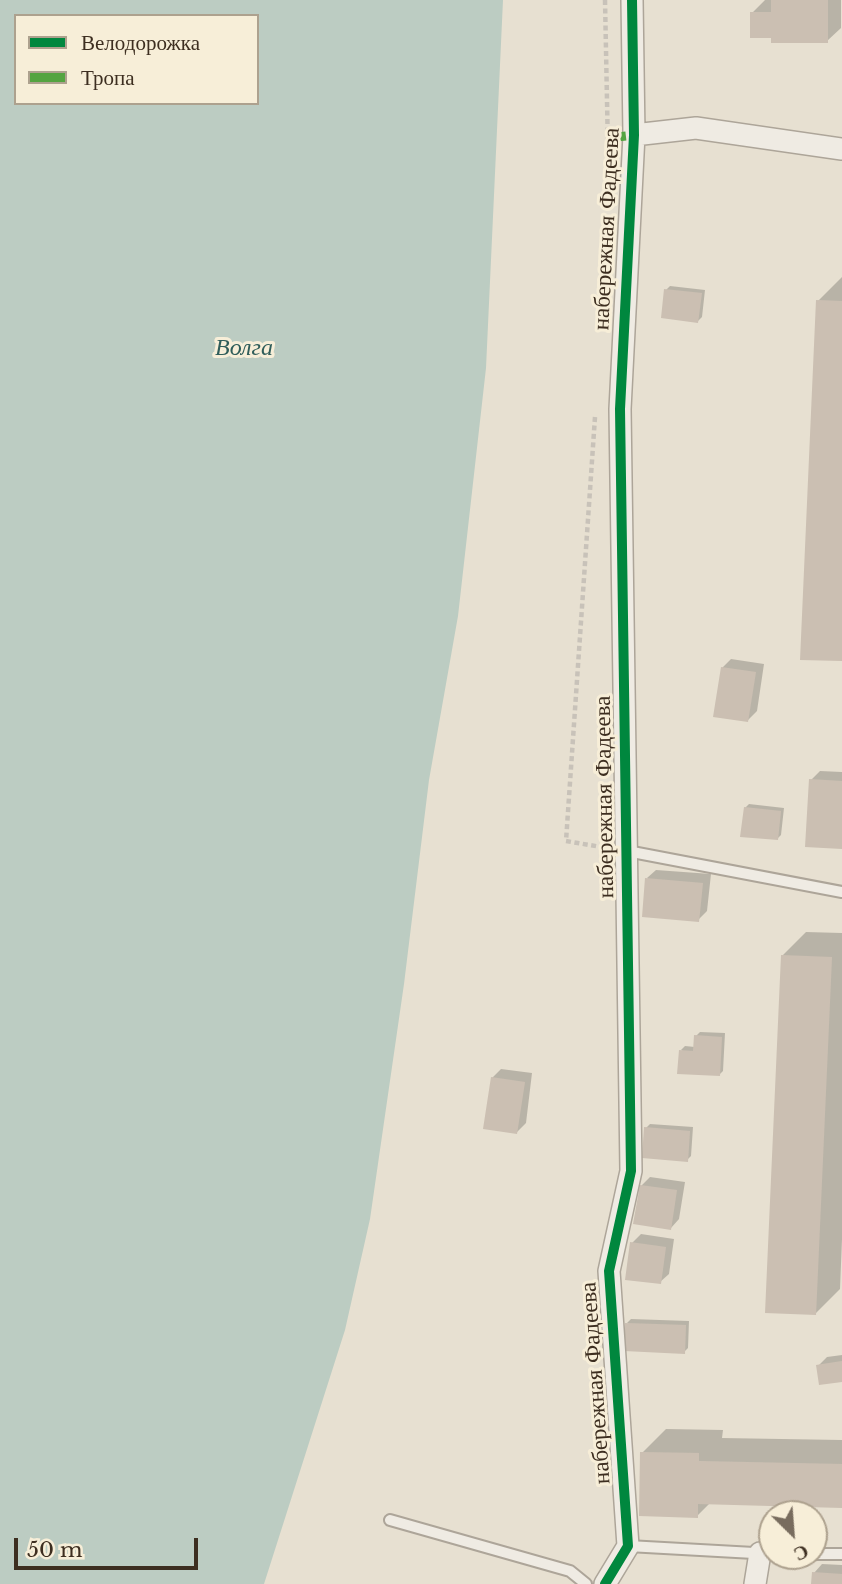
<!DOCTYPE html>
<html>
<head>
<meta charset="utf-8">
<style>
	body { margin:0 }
	#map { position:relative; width:842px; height:1584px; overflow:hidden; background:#e7e0d1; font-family:"Libre Baskerville",serif }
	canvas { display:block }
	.legend { position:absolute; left:14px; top:14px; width:245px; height:91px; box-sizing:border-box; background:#f7eed8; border:2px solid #ada18e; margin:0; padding:9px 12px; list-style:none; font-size:21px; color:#3d2e20 }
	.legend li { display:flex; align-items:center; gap:14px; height:35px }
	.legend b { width:35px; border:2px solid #ada18e }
	.north { position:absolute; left:758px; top:1500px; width:70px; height:70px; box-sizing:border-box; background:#f7eed8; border:2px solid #ada18e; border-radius:50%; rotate:155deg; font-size:19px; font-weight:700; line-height:28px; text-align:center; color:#3d2e20 }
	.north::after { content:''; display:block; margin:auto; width:24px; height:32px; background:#786c5e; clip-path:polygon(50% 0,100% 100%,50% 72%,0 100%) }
	.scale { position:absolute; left:14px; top:1538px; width:184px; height:32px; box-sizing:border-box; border:4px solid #3d2e20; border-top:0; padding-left:9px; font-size:21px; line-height:24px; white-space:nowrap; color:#3d2e20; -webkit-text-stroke:5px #f7eed8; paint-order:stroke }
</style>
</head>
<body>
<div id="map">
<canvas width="842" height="1584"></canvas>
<ul class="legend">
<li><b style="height:9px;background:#00873e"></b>Велодорожка</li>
<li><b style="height:9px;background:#54a441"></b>Тропа</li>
</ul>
<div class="north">С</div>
<div class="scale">50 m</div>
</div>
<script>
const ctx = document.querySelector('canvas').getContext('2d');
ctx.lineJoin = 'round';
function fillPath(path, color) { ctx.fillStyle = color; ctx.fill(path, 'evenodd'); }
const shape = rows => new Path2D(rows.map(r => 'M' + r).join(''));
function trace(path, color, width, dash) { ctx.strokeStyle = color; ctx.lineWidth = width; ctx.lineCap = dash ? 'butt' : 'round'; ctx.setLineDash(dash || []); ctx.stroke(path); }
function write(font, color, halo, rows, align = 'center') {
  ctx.font = font + ' "Libre Baskerville",serif'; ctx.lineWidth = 6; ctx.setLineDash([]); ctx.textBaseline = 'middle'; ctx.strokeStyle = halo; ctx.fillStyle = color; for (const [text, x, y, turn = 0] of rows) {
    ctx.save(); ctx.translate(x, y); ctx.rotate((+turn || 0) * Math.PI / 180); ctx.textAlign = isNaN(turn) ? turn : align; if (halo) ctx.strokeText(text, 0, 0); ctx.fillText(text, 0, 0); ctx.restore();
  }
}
fillPath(shape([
	[0,0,503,0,486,368,458,616,429,780,404,984,370,1219,345,1330,264,1584,0,1584],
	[16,16,257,16,257,103,16,103]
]), '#bcccc2');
fillPath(shape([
	[765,0,841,0,841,28,827,41,773,37,752,13],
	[842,277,842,660,818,301],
	[670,286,705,290,702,317,698,321,666,290],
	[731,659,764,664,757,711,748,720,722,668],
	[820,771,842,772,842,848,811,780],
	[749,804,784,808,781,835,777,839,745,808],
	[656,870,711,874,707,911,698,920,647,878],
	[806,932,842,933,842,1239,840,1289,816,1313,782,956],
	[700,1032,725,1033,723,1071,719,1075,681,1050,685,1046,695,1047,696,1036],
	[501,1069,532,1073,526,1123,517,1132,492,1078],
	[650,1124,693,1127,691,1156,687,1160,646,1128],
	[650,1177,685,1182,679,1219,671,1228,641,1186],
	[641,1234,674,1239,669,1274,660,1282,632,1243],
	[631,1319,689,1321,688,1348,684,1352,627,1323],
	[842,1355,842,1380,818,1366,827,1357],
	[666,1429,723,1430,722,1438,842,1440,842,1506,710,1503,697,1516,642,1453],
	[822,1564,842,1565,842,1584,813,1584,814,1573]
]), '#0003');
fillPath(shape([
	[771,0,828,0,828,43,771,43,771,38,750,38,750,12,771,12],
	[664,289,702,293,698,323,661,318],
	[816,300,842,301,842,661,800,660],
	[721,667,756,672,748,722,713,717],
	[809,779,842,781,842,849,805,847],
	[744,807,781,811,778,840,740,837],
	[645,878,703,883,699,922,642,917],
	[781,955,832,957,816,1315,765,1313],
	[694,1035,722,1037,720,1076,677,1074,679,1050,693,1051],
	[491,1077,525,1082,517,1134,483,1129],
	[644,1127,690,1131,688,1162,642,1158],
	[640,1185,677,1190,671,1230,633,1224],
	[630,1242,666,1247,661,1284,625,1280],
	[625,1323,686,1325,685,1354,624,1351],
	[842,1361,842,1382,819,1385,816,1365],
	[640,1452,699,1453,699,1461,842,1464,842,1508,698,1504,698,1518,639,1516],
	[812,1572,842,1574,842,1584,811,1584]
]), '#cbbfb2');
const service = shape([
	[627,851,842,892],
	[390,1520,570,1571,586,1584],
	[628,1546,772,1554],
	[814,1554,842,1554]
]);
const minor = shape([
	[634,135,696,128,842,149],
	[605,1584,628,1546,609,1271,631,1171,620,409,634,135,632,0],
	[755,1584,760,1553]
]);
trace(service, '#ada599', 14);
trace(minor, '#ada599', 24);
trace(shape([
	[605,0,608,150],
	[595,417,566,841,607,848]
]), '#c8c2b9', 4.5, [5, 3.5]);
trace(service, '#efebe3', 10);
trace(minor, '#efebe3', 21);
trace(shape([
	[608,138,634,135]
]), '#54a441', 9, [18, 9]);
trace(shape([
	[605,1584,628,1546,609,1271,631,1171,620,409,634,135,632,0]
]), '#00873e', 10);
write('23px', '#3d2e20', '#f7eed8', [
	["набережная Фадеева",607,229,-87],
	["набережная Фадеева",605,797,-91],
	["набережная Фадеева",596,1383,-94]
]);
write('italic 24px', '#2f5d5a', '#f7eed8', [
	["Волга",244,348]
]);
</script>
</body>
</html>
